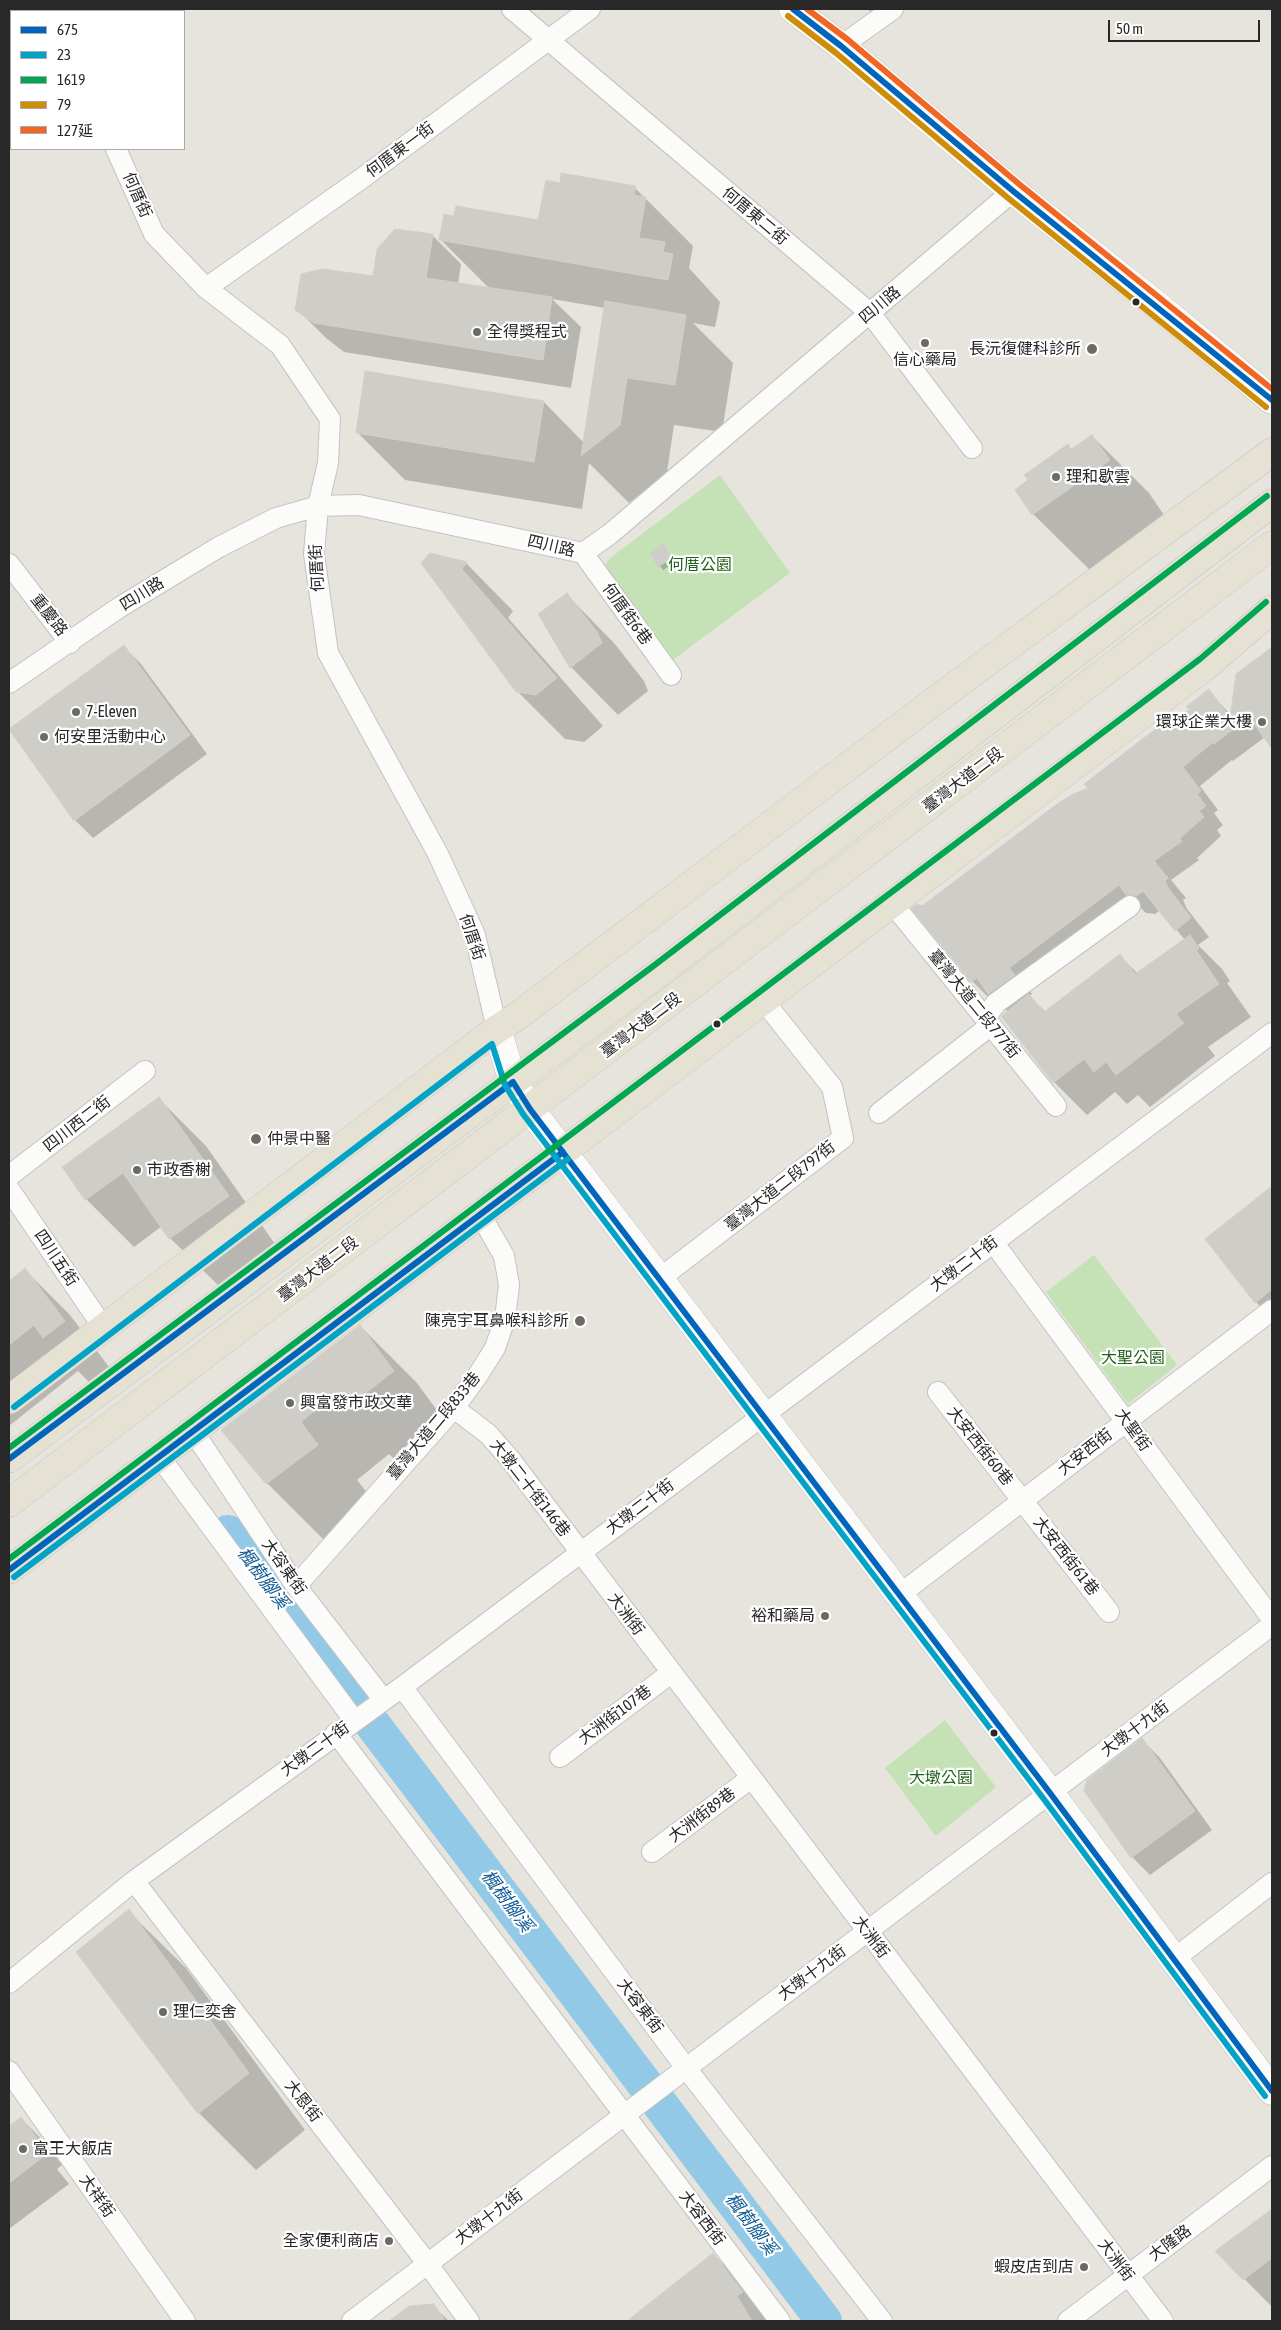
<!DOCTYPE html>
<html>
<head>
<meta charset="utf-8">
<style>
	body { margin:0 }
	#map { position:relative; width:1281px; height:2330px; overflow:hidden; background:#e6e4dd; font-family:"Asap Condensed","Noto Sans TC",sans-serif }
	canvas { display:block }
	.frame { position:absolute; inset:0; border:10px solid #282828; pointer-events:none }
	.legend { position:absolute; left:10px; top:10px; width:175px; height:140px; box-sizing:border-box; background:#fff; border:1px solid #a9a9a9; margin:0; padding:6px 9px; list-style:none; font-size:15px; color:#282828 }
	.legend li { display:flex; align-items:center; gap:10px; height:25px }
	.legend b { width:25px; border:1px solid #a9a9a9 }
	.scale { position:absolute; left:1108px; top:20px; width:152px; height:22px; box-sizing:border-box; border:2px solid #282828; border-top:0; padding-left:6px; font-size:15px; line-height:18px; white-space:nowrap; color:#282828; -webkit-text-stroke:4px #fff; paint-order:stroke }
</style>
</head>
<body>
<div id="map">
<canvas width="1281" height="2330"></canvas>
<div class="frame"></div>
<ul class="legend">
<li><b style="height:6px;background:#0065bd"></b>675</li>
<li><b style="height:6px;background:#02a3c6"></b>23</li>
<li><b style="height:6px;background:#00a651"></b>1619</li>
<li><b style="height:6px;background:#ce8d08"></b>79</li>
<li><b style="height:6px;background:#f26522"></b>127延</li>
</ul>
<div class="scale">50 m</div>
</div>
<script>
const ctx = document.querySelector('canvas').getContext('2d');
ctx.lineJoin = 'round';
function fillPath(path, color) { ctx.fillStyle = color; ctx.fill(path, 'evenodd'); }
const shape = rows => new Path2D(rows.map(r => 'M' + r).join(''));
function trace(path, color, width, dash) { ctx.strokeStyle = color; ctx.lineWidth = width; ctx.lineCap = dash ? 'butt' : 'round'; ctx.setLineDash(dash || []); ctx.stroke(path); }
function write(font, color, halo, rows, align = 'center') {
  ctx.font = font + ' "Asap Condensed","Noto Sans TC",sans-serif'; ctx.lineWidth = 4.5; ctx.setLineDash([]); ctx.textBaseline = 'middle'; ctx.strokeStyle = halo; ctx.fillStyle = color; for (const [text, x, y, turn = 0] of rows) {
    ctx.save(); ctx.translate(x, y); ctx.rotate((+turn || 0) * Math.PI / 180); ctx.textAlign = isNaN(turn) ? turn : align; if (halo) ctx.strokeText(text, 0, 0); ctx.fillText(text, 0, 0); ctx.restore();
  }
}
fillPath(shape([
	[720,475,790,573,670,662,604,572,605,566,609,559],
	[1094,1255,1177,1365,1128,1404,1046,1292],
	[945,1720,996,1787,936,1836,885,1768]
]), '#c4e2b6');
fillPath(shape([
	[867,9,880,9,875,15],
	[561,184,635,188,693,246,689,268,720,302,715,327,693,323,733,363,722,432,674,425,667,472,629,503,589,463,582,509,405,480,357,432,544,402,584,443,605,308,552,299,581,327,571,388,344,352,326,338,297,309,374,277,432,235,461,264,458,284,490,289,441,240,539,222],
	[1092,436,1149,493,1166,518,1091,571,1033,514,1016,490,1067,445,1072,450],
	[664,546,676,562,663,570,651,554],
	[431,554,466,563,513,611,508,618,603,726,584,742,565,739,517,691],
	[567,595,614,643,644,681,648,691,618,715,571,667],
	[123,646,141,664,207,754,93,838,75,820,9,730],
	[1272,648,1272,747,1265,737,1233,761,1232,760,1200,786,1218,810,1214,813,1223,825,1217,830,1221,836,1197,858,1199,860,1171,880,1186,898,1183,900,1187,909,1209,937,1198,945,1222,969,1230,981,1227,983,1251,1017,1208,1047,1215,1056,1150,1107,1138,1095,1127,1104,1115,1092,1087,1115,1054,1082,1003,1016,1007,1011,994,997,991,1000,972,981,913,908,923,908,1091,789,1192,711,1208,691,1232,716,1238,674],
	[1137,904,1146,913,1155,914,1160,910,1185,940,1138,974,1120,956,1046,1012,1029,996,1032,994,1027,987],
	[159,1099,206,1146,275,1244,218,1285,170,1238,162,1226,134,1247,86,1199,64,1167],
	[1268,1191,1272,1194,1272,1318,1256,1302],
	[25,1270,70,1315,109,1367,89,1382,78,1371,9,1426,9,1282],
	[360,1326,417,1383,450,1428,402,1466,389,1454,357,1480,375,1503,324,1540,267,1483,222,1430],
	[1142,1740,1160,1758,1212,1830,1150,1875,1132,1857],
	[128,1911,186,1968,305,2130,256,2170,199,2113,77,1952],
	[21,2118,47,2145,62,2165,57,2169,69,2184,9,2229,9,2127],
	[1272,2210,1272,2307,1217,2251],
	[713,2254,755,2297,774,2321,645,2321,639,2313],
	[433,2306,449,2321,392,2321,409,2307]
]), '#0003');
trace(shape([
	[228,1533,824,2321]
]), '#92c9e7', 36);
const building = shape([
	[561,173,636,186,634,195,646,197,639,238,665,242,663,252,673,254,668,280,439,240,444,214,454,216,456,206,538,220,546,180,560,183,561,173],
	[395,229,433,234,426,278,552,297,543,360,314,323,295,310,301,274,323,269,373,276,377,249,395,229],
	[605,301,686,315,675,385,627,378,620,425,581,456,605,301],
	[365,371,544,401,534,462,356,433,365,371],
	[1092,435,1110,460,1032,515,1015,490,1028,480,1024,475,1068,444,1071,449,1092,435],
	[664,544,672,558,658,567,650,553,664,544],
	[430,553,467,562,462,569,557,678,536,695,516,692,421,563,430,553],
	[567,593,597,632,602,643,570,668,538,614,567,593],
	[124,645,190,735,74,821,9,729,124,645],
	[1272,647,1272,749,1249,717,1214,744,1213,742,1183,767,1201,791,1197,794,1206,806,1199,811,1204,817,1179,839,1182,841,1154,861,1168,878,1165,881,1169,889,1191,918,1175,931,1143,891,1136,896,1126,895,1119,885,1009,968,1015,975,988,994,977,978,971,982,911,908,917,904,922,906,1053,807,1071,795,1088,788,1084,784,1162,724,1190,710,1186,707,1209,689,1230,718,1236,674,1272,647],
	[1190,935,1199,948,1196,950,1219,984,1176,1014,1184,1023,1116,1075,1106,1062,1094,1072,1084,1059,1053,1083,1001,1016,1029,994,1044,1012,1120,954,1135,974,1190,935],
	[159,1097,229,1196,169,1239,123,1173,85,1200,62,1167,159,1097],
	[1272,1186,1272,1289,1255,1303,1205,1239,1272,1186],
	[25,1268,65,1321,43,1338,34,1325,9,1345,9,1281,25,1268],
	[360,1325,394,1371,344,1410,333,1395,301,1422,318,1445,266,1484,221,1430,360,1325],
	[1142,1738,1195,1811,1131,1858,1084,1791,1087,1780,1142,1738],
	[129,1909,249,2073,198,2114,76,1952,129,1909],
	[21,2117,37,2138,31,2142,43,2157,9,2183,9,2126,21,2117],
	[1272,2209,1272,2258,1243,2280,1215,2251,1272,2209],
	[713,2253,743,2292,737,2296,752,2321,627,2321,713,2253],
	[434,2304,445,2321,389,2321,409,2306,434,2304]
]);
fillPath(building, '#cfcdc8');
trace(building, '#d1cfca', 1);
const street = shape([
	[56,9,57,11],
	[512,9,870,313,972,448],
	[841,46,893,9],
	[116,149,154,234,206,288,280,345,330,419,328,463,318,506,314,554,328,653,438,854,475,935,497,1029],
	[206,288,361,179,590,9],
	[583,553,671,675],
	[9,564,70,643],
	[9,683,120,607,219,547,276,518,318,506,359,505,583,553,610,534,1013,191],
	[892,903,1056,1106],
	[985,1018,996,1003,1130,906],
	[879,1113,991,1025],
	[9,1176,145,1071],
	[9,1189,103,1327],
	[993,1242,1272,1619],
	[659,1279,843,1138,832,1087,763,1000],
	[938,1392,1109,1612],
	[454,1408,488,1434,510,1459,1163,2321],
	[193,1431,296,1586,383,1699],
	[159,1456,354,1720],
	[296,1586,454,1408,478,1375,495,1348,505,1319,509,1285,504,1256,480,1214],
	[899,1595,1272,1310],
	[402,1687,686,2068,882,2321],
	[336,1733,780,2321],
	[560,1757,671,1673],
	[652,1852,751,1778],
	[134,1881,427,2263,469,2321],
	[1174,1959,1272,1883],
	[9,1983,134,1881,402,1687,1272,1033],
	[9,2071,185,2321],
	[352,2321,1272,1625],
	[1068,2321,1272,2166]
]);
const secondary = shape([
	[793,9,841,46,1013,191,1158,306,1272,400],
	[497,1029,513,1082,530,1109,1050,1793,1272,2091]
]);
const primary = shape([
	[9,1400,497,1029,519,1015,936,700,1272,452],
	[9,1459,661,971,1272,503],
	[9,1503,1272,545],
	[9,1570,1206,666,1272,609]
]);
trace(street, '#c4c3c3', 22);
trace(secondary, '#c4c3c3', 29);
trace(primary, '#c3c2c0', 29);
trace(street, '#fbfbfa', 20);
trace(secondary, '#fbfbfa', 28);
trace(primary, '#e5e2d3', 28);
trace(shape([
	[793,9,841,46,1013,191,1272,400],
	[9,1459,513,1082,530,1109,1050,1793,1272,2091],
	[9,1570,563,1152]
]), '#0065bd', 6);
trace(shape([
	[14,1407,492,1044,505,1085,523,1114,1043,1798,1265,2096],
	[14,1577,568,1159]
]), '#02a3c6', 6);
trace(shape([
	[9,1448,656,964,1267,496],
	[9,1559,1200,659,1266,602]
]), '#00a651', 6);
trace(shape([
	[788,16,836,53,1008,198,1266,407]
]), '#ce8d08', 6);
trace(shape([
	[807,9,847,39,1019,184,1272,389]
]), '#f26522', 6);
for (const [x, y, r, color] of [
	[1136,302,4.5,"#282828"],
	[477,332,5,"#6a6a67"],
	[925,343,5,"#6a6a67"],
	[1092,349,6,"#6a6a67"],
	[1056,477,5,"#6a6a67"],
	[76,712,5,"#6a6a67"],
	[1262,722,5,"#6a6a67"],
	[44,737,5,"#6a6a67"],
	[717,1024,4.5,"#282828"],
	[256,1139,6,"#6a6a67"],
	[137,1170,5,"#6a6a67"],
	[580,1321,6,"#6a6a67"],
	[290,1403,5,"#6a6a67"],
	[825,1616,5,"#6a6a67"],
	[994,1733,4.5,"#282828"],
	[163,2012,5,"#6a6a67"],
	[23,2149,5,"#6a6a67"],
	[389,2241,5,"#6a6a67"],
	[1084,2267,5,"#6a6a67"]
]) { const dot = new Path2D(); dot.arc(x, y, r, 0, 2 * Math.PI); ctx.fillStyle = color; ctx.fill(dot); trace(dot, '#fff', 2); }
write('16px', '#282828', '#fff', [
	["何厝東一街",400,150,-37],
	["何厝街",137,195,66],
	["何厝東二街",755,216,40],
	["四川路",880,305,-40],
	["四川路",551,546,13],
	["何厝街",317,568,-93],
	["四川路",142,594,-32],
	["何厝街6巷",627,614,54],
	["重慶路",49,615,52],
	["臺灣大道二段",963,780,-37],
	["何厝街",472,937,71],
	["臺灣大道二段777街",974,1004,51],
	["臺灣大道二段",641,1025,-37],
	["四川西二街",77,1124,-38],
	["臺灣大道二段797街",780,1186,-38],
	["四川五街",56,1258,56],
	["大墩二十街",964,1264,-37],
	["臺灣大道二段",318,1269,-37],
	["臺灣大道二段833巷",434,1426,-50],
	["大聖街",1133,1430,54],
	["大安西街60巷",980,1446,52],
	["大安西街",1085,1452,-38],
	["大墩二十街146巷",530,1488,52],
	["大墩二十街",640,1507,-37],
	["大安西街61巷",1066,1556,52],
	["大容東街",284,1567,55],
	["大洲街",626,1614,53],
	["大洲街107巷",615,1715,-37],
	["大墩十九街",1135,1729,-37],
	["大墩二十街",315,1749,-36],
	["大洲街89巷",702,1815,-37],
	["大洲街",871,1937,53],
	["大墩十九街",812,1973,-37],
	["大容東街",640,2006,53],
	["大恩街",303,2101,52],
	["大祥街",97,2196,55],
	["大墩十九街",489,2217,-37],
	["大容西街",702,2218,53],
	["大隆路",1170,2243,-37],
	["大洲街",1116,2260,53]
]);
write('16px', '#282828', '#fff', [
	["全得獎程式",487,332],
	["長沅復健科診所",1081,349,"right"],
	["信心藥局",925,360,"center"],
	["理和歇雲",1066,477],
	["7-Eleven",86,712],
	["環球企業大樓",1252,722,"right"],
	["何安里活動中心",54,737],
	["仲景中醫",267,1139],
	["市政香榭",147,1170],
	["陳亮宇耳鼻喉科診所",569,1321,"right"],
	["興富發市政文華",300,1403],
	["裕和藥局",815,1616,"right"],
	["理仁奕舍",173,2012],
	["富王大飯店",33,2149],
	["全家便利商店",379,2241,"right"],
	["蝦皮店到店",1074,2267,"right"]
], 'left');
write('16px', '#23621b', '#fff', [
	["何厝公園",700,565],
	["大聖公園",1133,1358],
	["大墩公園",941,1778]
]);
write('italic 18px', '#105a94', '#fff', [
	["楓樹腳溪",263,1578,53],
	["楓樹腳溪",507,1901,53],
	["楓樹腳溪",751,2224,53]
]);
</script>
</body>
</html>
